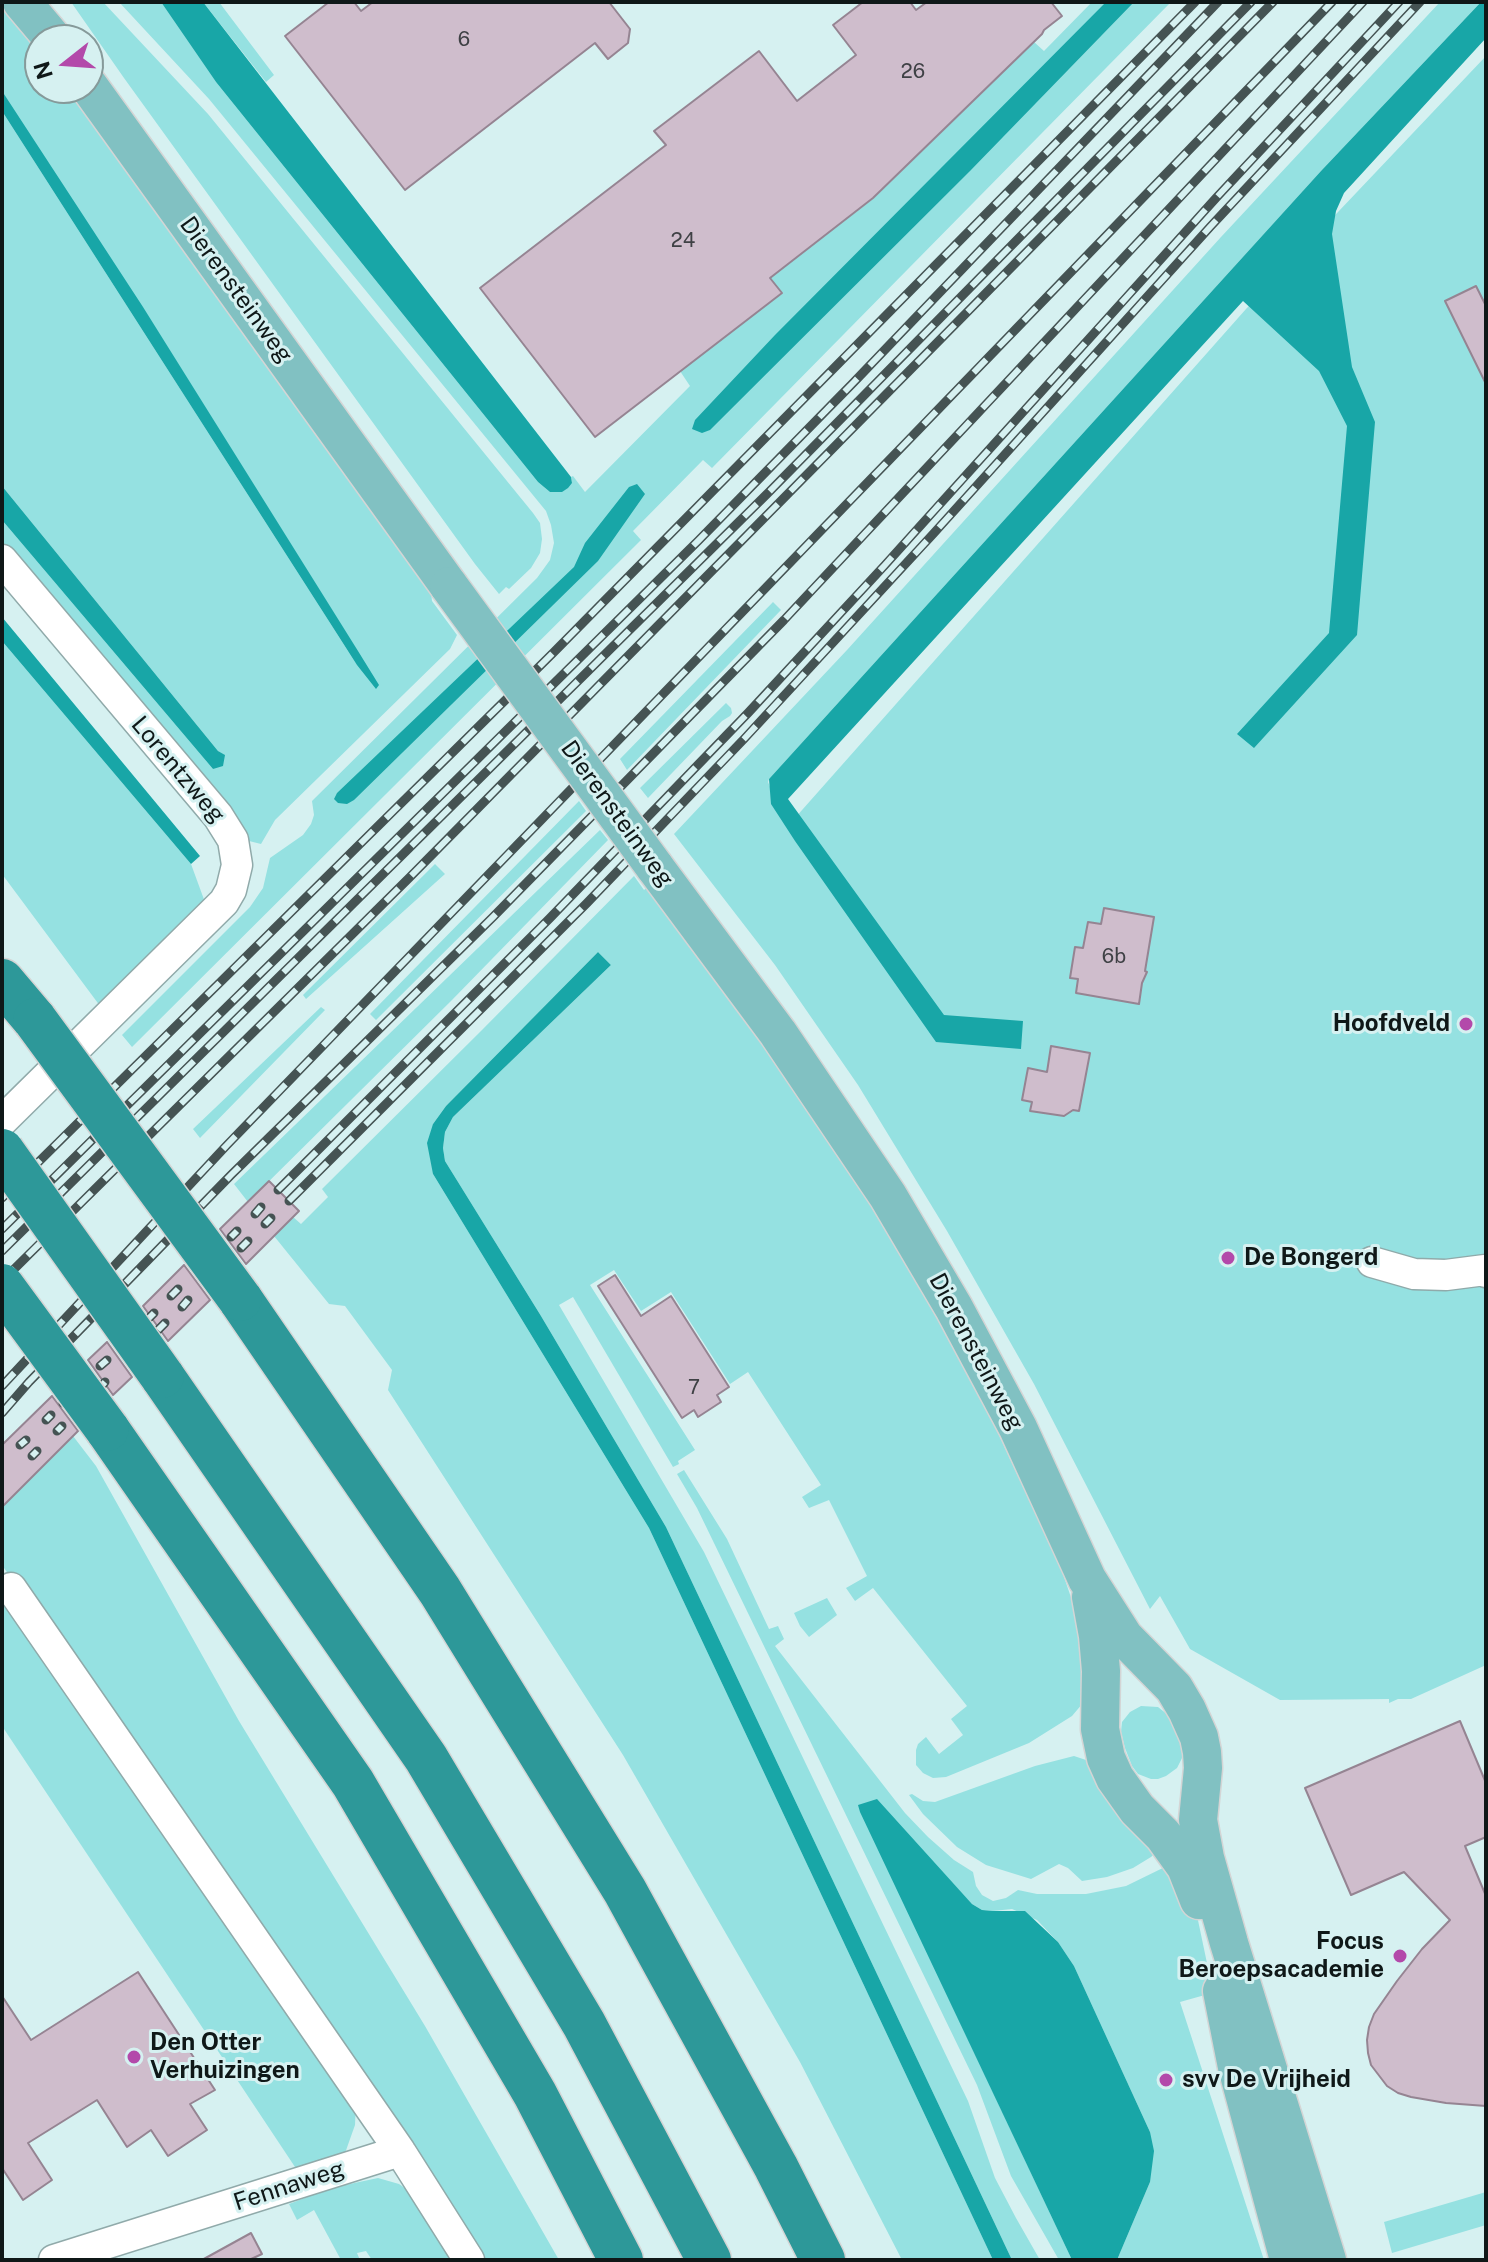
<!DOCTYPE html>
<html>
<head>
<meta charset="utf-8">
<style>
	body { margin:0 }
	#map { position:relative; width:1488px; height:2262px; overflow:hidden; background:#d6f1f1; font-family:"Public Sans",sans-serif }
	canvas { display:block }
	.frame { position:absolute; inset:0; border:4px solid #0f1818; pointer-events:none }
	.north { position:absolute; left:24px; top:24px; width:80px; height:80px; box-sizing:border-box; background:#d6f1f1; border:2px solid #869a9a; border-radius:50%; rotate:253deg; font-size:22px; font-weight:700; line-height:32px; text-align:center; color:#0f1818 }
	.north::after { content:''; display:block; margin:auto; width:28px; height:36px; background:#b349aa; clip-path:polygon(50% 0,100% 100%,50% 72%,0 100%) }
</style>
</head>
<body>
<div id="map">
<canvas width="1488" height="2262"></canvas>
<div class="frame"></div>
<div class="north">N</div>
</div>
<script>
const ctx = document.querySelector('canvas').getContext('2d');
ctx.lineJoin = 'round';
function fillPath(path, color) { ctx.fillStyle = color; ctx.fill(path, 'evenodd'); }
const shape = rows => new Path2D(rows.map(r => 'M' + r).join(''));
function trace(path, color, width, dash) { ctx.strokeStyle = color; ctx.lineWidth = width; ctx.lineCap = dash ? 'butt' : 'round'; ctx.setLineDash(dash || []); ctx.stroke(path); }
function write(font, color, halo, rows, align = 'center') {
  ctx.font = font + ' "Public Sans",sans-serif'; ctx.lineWidth = 6; ctx.setLineDash([]); ctx.textBaseline = 'middle'; ctx.strokeStyle = halo; ctx.fillStyle = color; for (const [text, x, y, turn = 0] of rows) {
    ctx.save(); ctx.translate(x, y); ctx.rotate((+turn || 0) * Math.PI / 180); ctx.textAlign = isNaN(turn) ? turn : align; if (halo) ctx.strokeText(text, 0, 0); ctx.fillText(text, 0, 0); ctx.restore();
  }
}
fillPath(shape([
	[2,2,6,2,40,47,40,88,70,88,430,583,432,601,457,635,450,649,275,820,261,844,245,840,239,825,2,544,2,520,213,769,224,755,218,751,2,486,2,111,357,665,2,92],
	[71,2,103,2,208,114,533,513,540,523,542,539,540,553,531,568,509,589,506,587,499,594,475,564,124,78],
	[119,2,161,2,216,82,538,482,550,492,572,483,571,477,573,476,585,492,690,386,680,371,782,293,770,278,874,198,1034,42,1044,51,1092,2,1171,2,712,468,703,460,633,531,641,540,132,1047,122,1035,250,907,263,888,270,858,303,835,311,824,314,815,312,801,537,578,550,560,554,543,551,525,546,511,209,99],
	[203,2,219,2,274,75,266,82],
	[1440,2,1481,2,1321,171,769,779,768,782,787,827,1246,309,1486,56,1486,1665,1411,1699,1398,1699,1389,1703,1389,1699,1280,1700,1190,1649,1160,1596,1150,1609,1034,1384,947,1231,858,1085,775,965,674,834,847,650,1221,237],
	[773,602,781,610,627,770,620,759],
	[2,641,191,864,206,905,103,1010,2,874],
	[726,703,731,708,732,713,730,716,722,721,648,798,640,788],
	[579,801,586,811,376,1020,370,1014],
	[600,830,608,840,452,1000,248,1202,234,1184],
	[435,864,445,874,306,999,303,995],
	[634,876,644,890,650,885,816,1111,973,1379,1062,1571,1077,1615,1086,1658,1083,1703,1072,1716,1029,1743,946,1777,933,1778,923,1773,916,1765,916,1750,918,1744,926,1737,939,1754,963,1735,951,1719,967,1706,873,1588,855,1601,846,1588,867,1576,829,1500,809,1508,802,1497,821,1485,748,1372,730,1384,671,1292,641,1311,614,1270,590,1285,695,1450,678,1461,679,1464,673,1467,573,1297,559,1305,704,1552,968,2101,995,2178,1016,2218,1040,2260,1012,2260,666,1527,541,1316,445,1161,443,1148,445,1132,453,1117,611,965,598,952,446,1106,433,1124,433,1174,649,1528,993,2260,902,2260,800,2062,623,1755,388,1390,392,1370,345,1306,329,1304,274,1236,293,1217,301,1224,328,1197,322,1189,482,1030],
	[321,1007,325,1010,200,1138,193,1129],
	[73,1436,96,1466,239,1721,425,2026,559,2260,477,2260,2,1565,2,1507],
	[684,1470,727,1539,769,1629,778,1626,784,1639,775,1646,905,1813,928,1837,954,1860,973,1872,976,1886,982,1895,993,1901,1006,1898,1018,1890,1037,1894,1086,1894,1126,1886,1171,1864,1195,1906,1212,1987,1212,1993,1180,2002,1264,2260,1117,2260,1150,2182,1150,2132,1074,1966,1058,1942,1037,1920,1012,1909,993,1911,982,1910,972,1904,944,1874,942,1984,1072,2260,1059,2260,1011,2176,977,2085,697,1508,677,1474],
	[2,1591,356,2101,355,2125,344,2156,297,2170,2,1726],
	[827,1598,837,1615,809,1637,800,1626,794,1613],
	[1141,1706,1158,1707,1168,1715,1182,1748,1182,1758,1177,1768,1166,1776,1158,1779,1151,1779,1138,1774,1132,1766,1125,1748,1121,1732,1122,1722,1130,1712],
	[1074,1756,1086,1760,1096,1766,1162,1847,1151,1857,1133,1868,1107,1877,1082,1881,1068,1868,1059,1864,1031,1879,986,1865,957,1847,923,1814,909,1795,912,1794,923,1801,935,1802,1035,1766],
	[378,2178,399,2184,412,2193,451,2260,372,2260,366,2251,357,2253,360,2260,341,2260,314,2210,297,2220,289,2204,331,2188],
	[1486,2192,1486,2225,1392,2253,1384,2222]
]), '#95e1e1');
fillPath(shape([
	[161,2,203,2,571,477,572,483,568,488,562,492,550,492,538,482,216,82],
	[1106,2,1134,2,970,171,710,430,702,433,692,429,695,420,775,335],
	[1481,2,1486,2,1486,38,1344,193,1336,211,1332,234,1352,367,1375,422,1357,635,1254,748,1237,734,1329,633,1347,426,1319,371,1243,301,788,799,944,1015,1023,1021,1021,1049,936,1042,795,841,771,804,769,779,1321,171],
	[2,91,143,307,358,651,379,685,376,689,357,665,2,111],
	[637,484,645,494,598,561,354,800,347,804,338,803,334,799,337,793,574,567,585,543,629,487],
	[2,486,218,751,225,755,223,766,213,769,2,520],
	[2,617,200,856,191,864,2,641],
	[598,952,611,965,453,1117,445,1132,443,1148,445,1161,541,1316,666,1527,1012,2260,993,2260,649,1528,433,1174,427,1143,433,1124,446,1106],
	[877,1799,972,1904,982,1910,993,1911,1025,1911,1058,1942,1074,1966,1150,2132,1154,2151,1150,2182,1117,2260,1072,2260,860,1812,858,1805]
]), '#18a6a7');
const building = shape([
	[329,2,354,2,361,11,373,2,609,2,630,29,628,43,608,59,595,43,405,190,285,36,329,2],
	[863,2,910,2,916,10,927,2,1051,2,1062,16,1044,30,1042,34,873,198,770,278,782,293,595,437,480,288,666,145,654,131,759,51,797,101,856,55,833,25,863,2],
	[1476,286,1486,306,1486,384,1445,301,1476,286],
	[1104,908,1154,917,1145,971,1147,972,1142,983,1139,1004,1076,993,1078,979,1070,978,1075,947,1083,948,1088,922,1101,924,1104,908],
	[1051,1046,1090,1053,1079,1111,1073,1110,1064,1116,1030,1111,1032,1102,1022,1100,1028,1068,1047,1072,1051,1046],
	[269,1181,299,1211,246,1264,220,1229,269,1181],
	[184,1265,210,1300,168,1341,143,1306,184,1265],
	[615,1275,641,1316,671,1296,729,1387,717,1395,721,1402,698,1417,694,1410,682,1418,598,1286,615,1275],
	[107,1342,132,1377,113,1395,88,1360,107,1342],
	[52,1396,78,1431,2,1507,2,1445,52,1396],
	[1460,1721,1486,1783,1486,1837,1465,1846,1486,1896,1486,2106,1446,2103,1411,2097,1398,2093,1387,2086,1371,2065,1368,2053,1367,2040,1369,2027,1374,2014,1397,1981,1422,1949,1450,1920,1404,1872,1351,1895,1305,1788,1460,1721],
	[138,1972,215,2090,190,2104,207,2130,168,2156,151,2130,127,2147,97,2100,28,2143,52,2180,23,2200,2,2168,2,1996,31,2040,138,1972],
	[251,2233,262,2254,249,2260,202,2260,251,2233]
]);
fillPath(building, '#cfbdcc');
trace(building, '#958492', 2);
const minor = shape([
	[2,560,218,816,233,840,237,865,231,890,224,902,2,1121],
	[1372,1262,1414,1274,1446,1275,1485,1270,1486,1272],
	[11,1588,400,2151,469,2260],
	[54,2260,400,2151]
]);
const major = shape([
	[22,2,54,40],
	[88,85,449,586],
	[654,866,778,1033,888,1196,954,1308,1018,1428,1087,1579,1124,1637,1174,1688,1187,1710,1199,1737,1202,1752,1203,1768,1198,1820,1205,1858,1229,1943,1327,2260],
	[1091,1597,1098,1636,1101,1671,1100,1729,1106,1758,1115,1778,1137,1809,1163,1835,1186,1867,1199,1900],
	[1222,1991,1237,2067,1289,2260]
]);
const highway = shape([
	[2,981,35,1020],
	[240,1299,440,1591,625,1891,776,2167,823,2260],
	[162,1376,426,1758,584,2024,709,2260],
	[107,1429,353,1783,535,2094,621,2260]
]);
trace(minor, '#90aaaa', 33);
trace(major, '#d4d5d5', 41);
trace(highway, '#d4d5d5', 47);
trace(minor, '#fff', 30);
trace(major, '#81c1c2', 38);
trace(highway, '#2d9899', 44);
const rail = shape([
	[278,1190,550,918,748,713,885,565,1216,198,1399,2],
	[2,1198,554,652,1195,2],
	[289,1201,587,903,744,739,934,533,1210,227,1420,2],
	[255,1214,261,1207],
	[265,1224,271,1218],
	[2,1229,698,541,854,382,1218,2],
	[231,1237,237,1231],
	[241,1248,248,1241],
	[2,1251,769,492,1251,2],
	[207,1261,213,1254],
	[2,1281,409,878,1273,2],
	[205,1283,212,1277],
	[171,1296,178,1289],
	[182,1307,188,1300],
	[147,1320,154,1313],
	[158,1330,165,1323],
	[124,1343,131,1336],
	[134,1354,141,1347],
	[100,1366,107,1360],
	[2,1386,227,1145,1332,2],
	[99,1389,105,1382],
	[63,1403,70,1396],
	[2,1413,29,1382,231,1175,493,917,784,620,1363,2],
	[74,1414,80,1408],
	[46,1420,51,1415],
	[57,1431,62,1426],
	[20,1445,26,1440],
	[32,1456,37,1451]
]);
trace(rail, '#455353', 9);
trace(rail, '#d6f1f1', 6, [18]);
const majorBridge = shape([
	[449,586,654,866]
]);
const highwayBridge = shape([
	[35,1020,240,1299],
	[2,1151,162,1376],
	[2,1286,107,1429]
]);
trace(majorBridge, '#d4d5d5', 41, []);
trace(highwayBridge, '#d4d5d5', 47, []);
trace(majorBridge, '#81c1c2', 38);
trace(highwayBridge, '#2d9899', 44);
for (const [x, y, r, color] of [
	[1466,1024,8,"#b349aa"],
	[1228,1258,8,"#b349aa"],
	[1400,1956,8,"#b349aa"],
	[134,2057,8,"#b349aa"],
	[1166,2080,8,"#b349aa"]
]) { const dot = new Path2D(); dot.arc(x, y, r, 0, 2 * Math.PI); ctx.fillStyle = color; ctx.fill(dot); trace(dot, '#d6f1f1', 3); }
write('20px', '#3f4145', null, [
	["6",464,40],
	["26",913,72],
	["24",683,241],
	["6b",1114,957],
	["7",694,1388]
]);
write('24px', '#0f1818', '#d6f1f1', [
	["Dierensteinweg",236,290,54],
	["Lorentzweg",178,770,50],
	["Dierensteinweg",617,814,54],
	["Dierensteinweg",976,1352,62],
	["Fennaweg",289,2186,-18]
]);
write('bold 24px', '#0f1818', '#d6f1f1', [
	["Hoofdveld",1450,1024,"right"],
	["De Bongerd",1244,1258],
	["Focus",1384,1942,"right"],
	["Beroepsacademie",1384,1970,"right"],
	["Den Otter",150,2043],
	["Verhuizingen",150,2071],
	["svv De Vrijheid",1182,2080]
], 'left');
</script>
</body>
</html>
